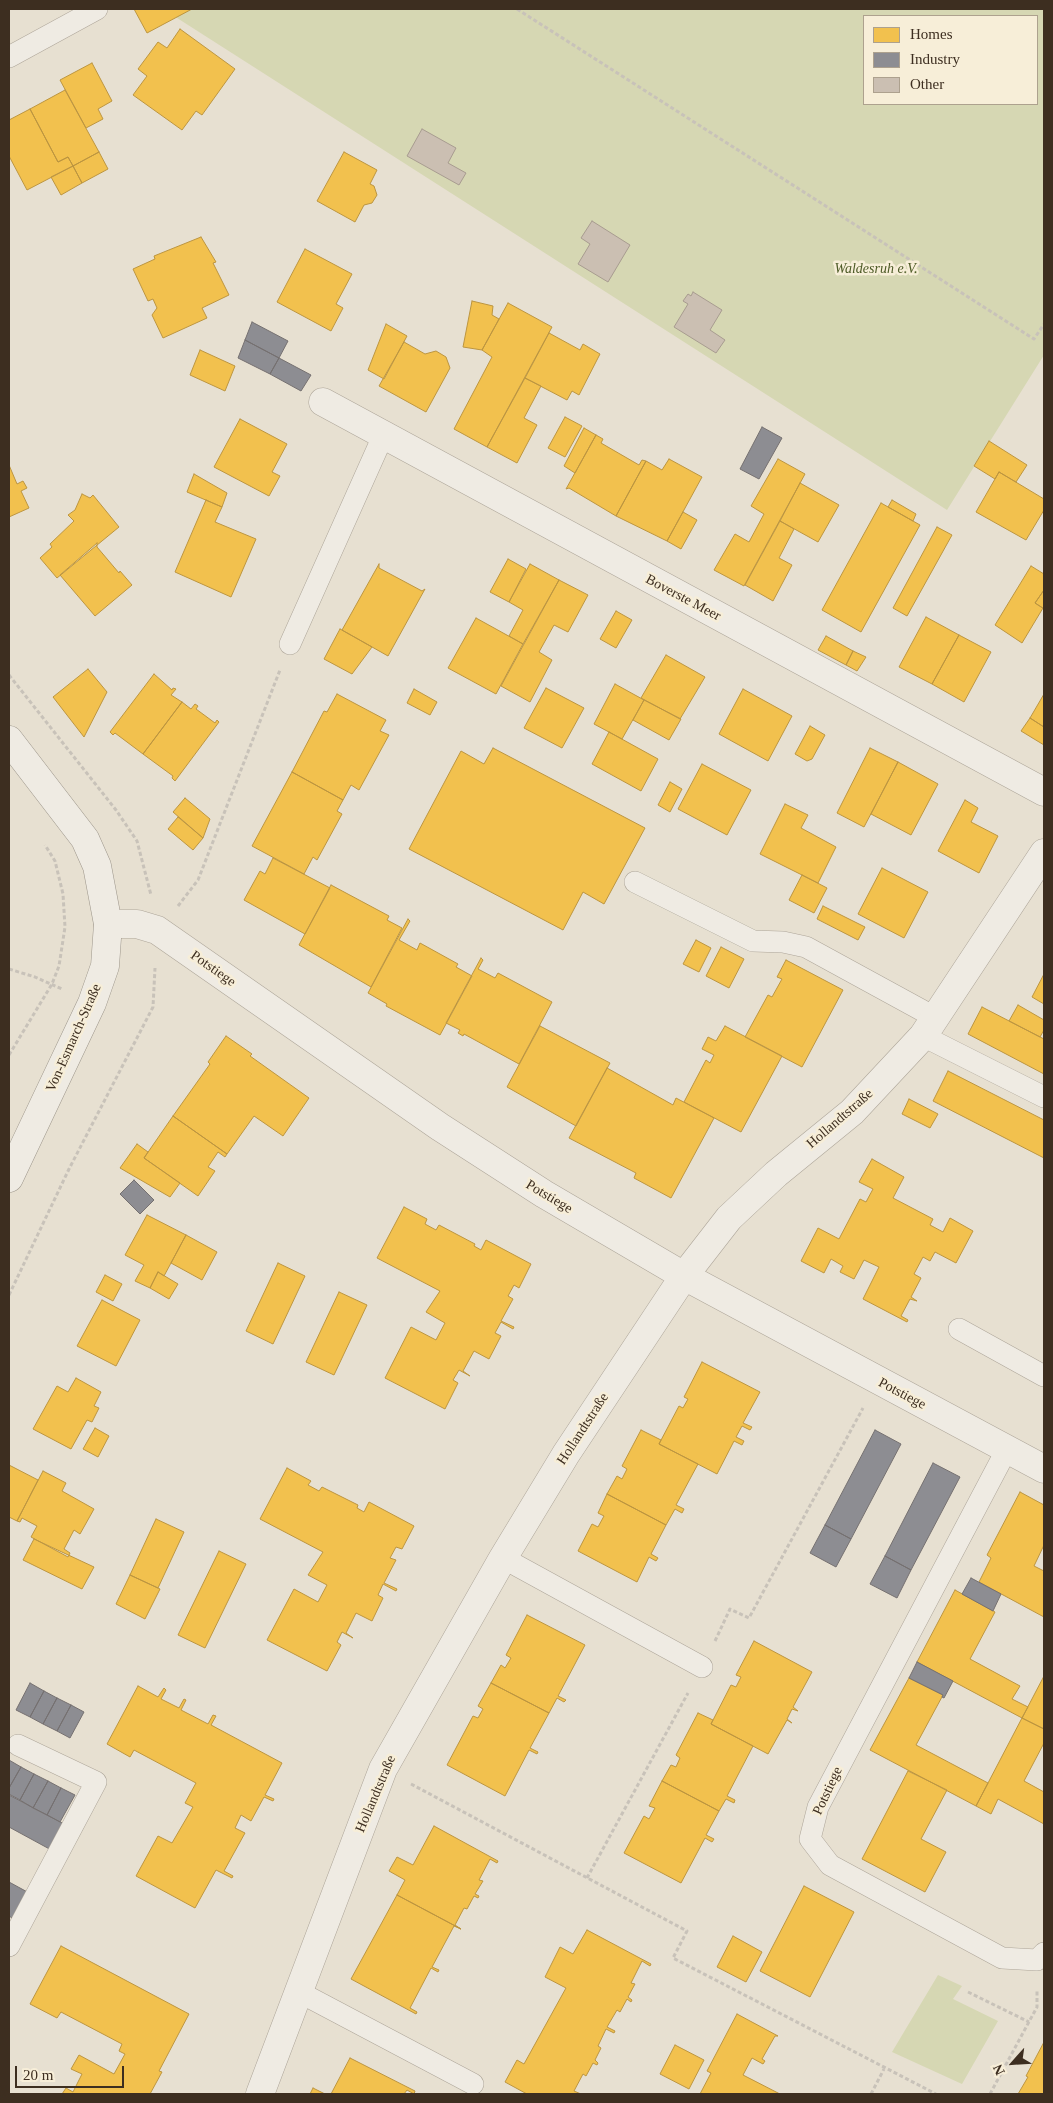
<!DOCTYPE html>
<html>
<head>
<meta charset="utf-8">
<style>
	body { margin:0 }
	#map { position:relative; width:1053px; height:2103px; overflow:hidden; background:#e7e0d1; font-family:Georgia,serif }
	canvas { display:block }
	.frame { position:absolute; inset:0; border:10px solid #3d2e20; pointer-events:none }
	.legend { position:absolute; left:863px; top:15px; width:175px; height:90px; box-sizing:border-box; background:#f7eed8; border:1px solid #ada18e; margin:0; padding:6px 9px; list-style:none; font-size:15px; color:#3d2e20 }
	.legend li { display:flex; align-items:center; gap:10px; height:25px }
	.legend b { width:25px; border:1px solid #ada18e }
	.north { position:absolute; left:988px; top:2038px; width:50px; height:50px; -webkit-text-stroke:4px #f7eed8; paint-order:stroke; rotate:244deg; font-size:14px; font-weight:700; line-height:20px; text-align:center; color:#3d2e20 }
	.north::after { content:''; display:block; margin:auto; width:18px; height:22px; background:#3d2e20; clip-path:polygon(50% 0,100% 100%,50% 72%,0 100%) }
	.scale { position:absolute; left:15px; top:2066px; width:109px; height:22px; box-sizing:border-box; border:2px solid #3d2e20; border-top:0; padding-left:6px; font-size:15px; line-height:18px; white-space:nowrap; color:#3d2e20; -webkit-text-stroke:4px #f7eed8; paint-order:stroke }
</style>
</head>
<body>
<div id="map">
<canvas width="1053" height="2103"></canvas>
<div class="frame"></div>
<ul class="legend">
<li><b style="height:14px;background:#f2c14e"></b>Homes</li>
<li><b style="height:14px;background:#8d8d92"></b>Industry</li>
<li><b style="height:14px;background:#cbbfb2"></b>Other</li>
</ul>
<div class="north">N</div>
<div class="scale">20 m</div>
</div>
<script>
const ctx = document.querySelector('canvas').getContext('2d');
ctx.lineJoin = 'round';
function fillPath(path, color) { ctx.fillStyle = color; ctx.fill(path, 'evenodd'); }
const shape = rows => new Path2D(rows.map(r => 'M' + r).join(''));
function trace(path, color, width, dash) { ctx.strokeStyle = color; ctx.lineWidth = width; ctx.lineCap = dash ? 'butt' : 'round'; ctx.setLineDash(dash || []); ctx.stroke(path); }
function write(font, color, halo, rows, align = 'center') {
  ctx.font = font + ' Georgia,serif'; ctx.lineWidth = 5; ctx.setLineDash([]); ctx.textBaseline = 'middle'; ctx.strokeStyle = halo; ctx.fillStyle = color; for (const [text, x, y, turn = 0] of rows) {
    ctx.save(); ctx.translate(x, y); ctx.rotate((+turn || 0) * Math.PI / 180); ctx.textAlign = isNaN(turn) ? turn : align; if (halo) ctx.strokeText(text, 0, 0); ctx.fillText(text, 0, 0); ctx.restore();
  }
}
fillPath(shape([
	[163,9,1044,9,1044,355,947,510],
	[864,16,1037,16,1037,104,864,104],
	[938,1975,962,1986,953,1999,998,2021,962,2084,892,2052]
]), '#d6d7b3');
const homes = shape([
	[134,9,192,9,147,33,134,9],
	[180,29,235,69,202,115,196,111,182,130,133,95,147,76,138,69,158,42,167,48,180,29],
	[92,63,112,101,98,109,103,119,86,128,60,80,92,63],
	[65,90,99,152,73,166,68,157,58,162,30,109,65,90],
	[30,109,58,162,68,157,73,166,27,190,9,156,9,120,30,109],
	[99,152,108,169,82,183,73,166,99,152],
	[344,152,377,170,370,184,374,186,377,195,372,203,364,205,355,222,317,201,344,152],
	[73,166,82,183,61,195,51,177,73,166],
	[201,237,216,262,213,263,229,295,202,308,207,318,163,338,152,315,157,308,153,299,148,301,133,269,155,259,154,256,201,237],
	[305,249,352,274,336,304,343,308,331,331,277,302,305,249],
	[472,301,493,306,492,315,499,319,482,350,463,347,472,301],
	[508,303,552,327,487,447,454,429,492,357,482,350,508,303],
	[386,324,407,336,384,379,368,370,386,324],
	[549,333,580,350,583,344,600,354,579,395,572,391,567,400,525,378,549,333],
	[404,342,425,354,436,351,446,357,450,368,426,412,379,386,404,342],
	[200,350,235,366,225,391,190,375,200,350],
	[525,378,541,386,524,418,537,425,517,463,487,447,525,378],
	[565,417,582,426,565,457,548,448,565,417],
	[240,419,287,444,272,472,280,476,269,496,214,467,240,419],
	[584,428,596,435,575,473,564,466,584,428],
	[596,435,603,439,601,443,639,465,642,460,646,461,616,516,569,488,566,489,596,435],
	[989,441,1027,465,1016,482,999,472,995,479,974,466,989,441],
	[669,459,702,477,667,541,616,516,646,461,662,470,669,459],
	[778,459,805,474,744,586,714,570,735,534,749,542,764,514,751,506,778,459],
	[9,465,17,484,23,481,27,488,21,491,29,508,9,517,9,465],
	[999,472,1044,499,1044,510,1026,540,976,512,999,472],
	[194,474,227,493,222,507,187,492,194,474],
	[800,483,839,505,818,542,780,521,800,483],
	[82,494,90,498,93,495,119,527,57,578,40,558,52,547,50,544,74,521,68,515,75,510,82,494],
	[206,500,222,507,215,522,256,539,231,597,175,572,206,500],
	[892,500,916,514,913,521,888,507,892,500],
	[881,503,920,525,861,632,822,610,881,503],
	[683,512,697,520,681,549,667,541,683,512],
	[780,521,794,529,779,558,792,565,773,601,745,585,780,521],
	[937,527,952,535,907,616,893,608,937,527],
	[97,543,97,547,119,573,120,571,132,585,95,616,60,575,97,543],
	[508,559,526,569,509,602,490,592,508,559],
	[379,564,379,568,422,591,425,589,388,656,342,630,379,564],
	[530,564,559,580,523,644,509,636,523,610,509,602,530,564],
	[1031,566,1044,574,1044,590,1035,603,1043,608,1022,643,995,625,1031,566],
	[559,580,588,595,568,632,554,625,539,652,552,660,530,702,501,686,559,580],
	[1044,590,1044,609,1035,603,1044,590],
	[616,611,632,620,616,648,600,639,616,611],
	[926,617,959,635,932,684,899,667,926,617],
	[476,618,523,644,496,694,448,668,476,618],
	[340,629,372,647,352,674,324,659,340,629],
	[959,635,991,652,964,702,932,684,959,635],
	[826,636,853,651,846,665,818,650,826,636],
	[853,651,866,657,857,671,846,665,853,651],
	[666,655,705,677,680,719,641,698,666,655],
	[88,669,107,692,84,737,53,697,88,669],
	[154,674,172,690,173,688,176,689,171,695,182,702,143,754,115,733,113,735,110,732,154,674],
	[615,684,644,700,622,739,594,724,615,684],
	[546,688,584,708,562,748,524,728,546,688],
	[414,689,437,702,430,715,407,703,414,689],
	[743,689,792,716,768,761,719,734,743,689],
	[337,694,386,720,380,731,389,735,359,790,351,785,343,800,292,772,324,711,327,712,337,694],
	[1044,694,1044,727,1030,718,1044,694],
	[644,700,681,719,669,740,633,720,644,700],
	[182,702,191,709,195,704,198,706,196,709,215,723,217,720,219,722,175,781,172,778,173,776,143,754,182,702],
	[1030,718,1044,727,1044,745,1021,731,1030,718],
	[810,726,825,735,812,759,807,761,795,754,810,726],
	[609,732,658,759,641,791,592,764,609,732],
	[493,748,645,828,604,904,583,892,563,930,409,849,461,751,484,764,493,748],
	[870,748,898,762,864,827,837,813,870,748],
	[898,762,938,784,911,835,871,814,898,762],
	[702,764,751,790,727,835,678,809,702,764],
	[292,772,343,800,337,811,342,814,317,860,313,857,304,874,252,846,292,772],
	[670,782,682,789,670,812,658,805,670,782],
	[185,798,210,819,203,838,173,812,185,798],
	[965,800,978,808,971,822,998,836,979,873,938,851,965,800],
	[785,804,808,815,801,828,836,847,818,883,760,854,785,804],
	[178,817,203,838,193,850,168,829,178,817],
	[273,858,330,888,305,934,244,900,260,871,265,874,273,858],
	[882,868,928,892,904,938,858,914,882,868],
	[802,875,827,888,814,913,789,900,802,875],
	[331,885,389,916,387,920,402,928,371,987,299,945,331,885],
	[823,906,865,927,858,940,817,919,823,906],
	[408,919,410,921,399,940,417,950,420,943,458,964,456,967,472,976,440,1035,386,1006,387,1004,368,993,408,919],
	[696,940,711,948,699,972,683,964,696,940],
	[721,947,744,959,729,988,706,976,721,947],
	[481,958,483,960,478,969,495,978,498,973,552,1002,519,1064,464,1034,463,1036,458,1033,460,1030,446,1023,481,958],
	[786,960,843,990,802,1067,745,1037,768,995,772,997,782,979,777,977,786,960],
	[1044,974,1044,1004,1032,997,1044,974],
	[1018,1005,1044,1020,1044,1030,1040,1037,1009,1021,1018,1005],
	[982,1007,1044,1039,1044,1074,968,1034,982,1007],
	[540,1026,610,1063,576,1126,507,1087,540,1026],
	[725,1026,782,1056,741,1132,684,1102,706,1060,710,1063,714,1055,702,1049,708,1037,716,1041,725,1026],
	[226,1036,252,1054,250,1056,309,1098,283,1136,254,1116,227,1154,173,1116,210,1064,208,1062,226,1036],
	[607,1068,673,1105,676,1098,714,1118,671,1198,634,1178,636,1173,569,1138,607,1068],
	[948,1071,1044,1120,1044,1158,933,1101,948,1071],
	[909,1099,938,1114,930,1128,902,1114,909,1099],
	[173,1116,227,1154,225,1157,218,1152,208,1167,215,1171,198,1196,144,1158,173,1116],
	[137,1144,148,1152,144,1158,180,1183,170,1197,120,1168,137,1144],
	[872,1159,904,1177,893,1198,933,1219,930,1225,943,1232,950,1218,973,1231,956,1263,935,1252,930,1261,923,1257,914,1274,921,1278,911,1297,917,1301,910,1299,901,1316,908,1320,907,1322,863,1299,879,1267,864,1260,854,1279,840,1272,843,1266,831,1259,824,1273,801,1261,818,1228,839,1239,860,1199,866,1202,873,1189,859,1182,872,1159],
	[404,1207,427,1219,425,1224,436,1230,439,1225,475,1244,474,1246,481,1250,486,1240,531,1264,519,1288,514,1285,508,1296,513,1299,501,1321,514,1327,513,1329,501,1322,495,1333,501,1336,489,1359,474,1351,463,1371,470,1376,459,1370,453,1380,458,1383,445,1409,385,1378,411,1327,436,1340,445,1323,426,1312,440,1291,377,1258,404,1207],
	[147,1215,186,1235,164,1276,158,1272,150,1288,135,1281,144,1265,125,1255,147,1215],
	[186,1235,217,1252,202,1280,171,1263,186,1235],
	[278,1263,305,1276,273,1344,246,1331,278,1263],
	[158,1272,178,1284,169,1299,150,1288,158,1272],
	[105,1275,122,1284,113,1301,96,1292,105,1275],
	[339,1292,367,1305,334,1375,306,1362,339,1292],
	[102,1300,140,1320,116,1366,77,1346,102,1300],
	[702,1362,760,1392,743,1423,752,1427,750,1430,742,1426,736,1437,744,1441,742,1445,734,1441,717,1474,659,1444,679,1406,683,1408,688,1399,684,1397,702,1362],
	[76,1378,101,1392,94,1406,99,1408,92,1422,87,1420,71,1449,33,1429,57,1386,68,1392,76,1378],
	[95,1428,109,1436,98,1457,83,1449,95,1428],
	[641,1430,661,1440,659,1444,698,1464,676,1505,684,1509,682,1513,675,1509,666,1525,607,1494,617,1476,622,1479,627,1469,622,1466,641,1430],
	[9,1465,38,1480,17,1521,9,1517,9,1465],
	[287,1468,311,1481,308,1485,319,1491,322,1487,358,1505,357,1508,364,1512,369,1502,414,1526,402,1549,396,1547,390,1558,396,1560,384,1583,397,1589,396,1591,383,1584,378,1595,383,1598,372,1621,356,1613,346,1633,353,1638,342,1632,337,1642,341,1645,327,1671,267,1640,294,1589,318,1602,327,1585,308,1575,323,1552,260,1519,287,1468],
	[43,1471,66,1483,62,1491,94,1509,80,1534,74,1530,64,1549,70,1553,68,1557,31,1537,37,1526,22,1518,20,1522,17,1521,43,1471],
	[1020,1492,1044,1505,1044,1545,1034,1566,1044,1571,1044,1617,979,1582,991,1558,987,1555,1020,1492],
	[607,1494,666,1525,651,1554,658,1558,656,1561,649,1557,637,1582,578,1551,592,1524,598,1527,604,1516,598,1513,607,1494],
	[156,1519,184,1532,158,1588,130,1575,156,1519],
	[34,1539,94,1567,82,1589,23,1560,34,1539],
	[219,1551,246,1564,205,1648,178,1635,219,1551],
	[130,1575,160,1589,145,1619,116,1604,130,1575],
	[955,1590,995,1612,970,1659,1020,1686,1012,1699,1028,1707,1022,1718,917,1662,955,1590],
	[527,1615,585,1645,558,1696,566,1700,564,1702,557,1698,549,1713,491,1683,501,1665,505,1668,511,1658,506,1655,527,1615],
	[754,1641,812,1672,793,1707,798,1711,792,1709,787,1719,792,1723,787,1720,768,1754,711,1724,731,1685,736,1687,741,1677,736,1675,754,1641],
	[1044,1676,1044,1729,1022,1718,1044,1676],
	[909,1678,943,1695,916,1745,988,1783,976,1806,870,1750,909,1678],
	[491,1683,549,1713,530,1748,538,1752,537,1754,529,1750,505,1796,447,1765,473,1716,478,1718,483,1709,478,1706,491,1683],
	[138,1686,158,1697,164,1688,166,1690,161,1699,179,1708,184,1699,186,1700,181,1710,208,1724,213,1715,216,1716,211,1725,282,1763,265,1795,274,1799,273,1801,264,1797,251,1821,241,1815,235,1828,245,1833,224,1871,233,1876,232,1878,216,1870,195,1908,136,1876,158,1836,172,1843,193,1807,185,1803,196,1783,134,1750,130,1757,107,1744,138,1686],
	[698,1713,713,1720,711,1724,753,1746,727,1796,735,1800,734,1803,726,1799,719,1811,662,1781,671,1765,676,1767,680,1758,676,1755,698,1713],
	[1022,1718,1044,1729,1044,1743,1024,1781,1044,1792,1044,1824,998,1799,991,1814,976,1806,1022,1718],
	[908,1771,947,1790,921,1839,946,1852,925,1892,862,1859,908,1771],
	[662,1781,719,1811,706,1835,714,1839,712,1842,705,1838,681,1883,624,1853,644,1816,649,1819,655,1808,649,1806,662,1781],
	[434,1826,498,1861,497,1863,490,1859,479,1880,483,1881,475,1894,479,1896,478,1898,474,1896,467,1909,464,1908,455,1925,461,1929,397,1895,405,1880,389,1871,397,1857,413,1865,434,1826],
	[804,1886,854,1912,810,1997,760,1971,804,1886],
	[397,1895,461,1929,454,1926,432,1967,439,1970,438,1972,431,1968,410,2008,417,2012,416,2014,351,1979,397,1895],
	[587,1930,651,1964,650,1966,642,1961,631,1983,635,1984,628,1997,632,2000,631,2002,627,1999,620,2012,617,2010,607,2027,615,2031,614,2033,606,2029,598,2046,601,2048,595,2060,598,2063,597,2065,593,2063,586,2076,583,2074,574,2091,581,2094,527,2094,505,2082,517,2060,524,2064,566,1988,545,1977,560,1947,573,1954,587,1930],
	[733,1936,762,1952,746,1982,717,1967,733,1936],
	[61,1946,189,2014,159,2071,162,2072,150,2094,62,2094,66,2088,73,2092,82,2074,71,2069,79,2055,114,2074,125,2054,119,2051,122,2044,61,2012,57,2018,30,2004,61,1946],
	[737,2014,778,2036,775,2036,762,2059,765,2061,763,2064,752,2058,743,2075,780,2094,700,2094,711,2073,707,2071,737,2014],
	[1044,2042,1044,2094,1018,2094,1028,2077,1026,2076,1044,2042],
	[675,2045,704,2060,689,2089,660,2074,675,2045],
	[350,2058,415,2091,414,2094,407,2090,404,2094,331,2094,350,2058],
	[313,2088,325,2094,310,2094,313,2088]
]);
fillPath(homes, '#f2c14e');
trace(homes, '#bc9540', 1);
const industry = shape([
	[252,322,288,341,279,358,245,340,252,322],
	[245,340,279,358,270,374,238,358,245,340],
	[279,358,311,375,301,391,270,374,279,358],
	[762,427,782,438,759,479,740,469,762,427],
	[134,1180,154,1200,140,1214,120,1194,134,1180],
	[875,1430,901,1444,851,1539,825,1525,875,1430],
	[933,1463,960,1477,911,1570,885,1556,933,1463],
	[825,1525,851,1539,836,1567,810,1553,825,1525],
	[885,1556,911,1570,897,1598,870,1584,885,1556],
	[971,1578,1001,1594,993,1611,962,1594,971,1578],
	[917,1662,953,1681,944,1698,942,1697,943,1695,909,1678,917,1662],
	[30,1683,44,1691,30,1717,16,1710,30,1683],
	[44,1691,57,1698,43,1724,30,1717,44,1691],
	[57,1698,71,1705,57,1731,43,1724,57,1698],
	[71,1705,84,1712,70,1738,57,1731,71,1705],
	[9,1760,21,1767,9,1788,9,1760],
	[21,1767,34,1774,20,1800,9,1794,9,1788,21,1767],
	[34,1774,48,1781,33,1808,20,1800,34,1774],
	[48,1781,61,1788,47,1815,33,1808,48,1781],
	[61,1788,75,1795,60,1822,47,1815,61,1788],
	[9,1795,68,1826,55,1852,9,1827,9,1795],
	[9,1882,31,1894,17,1921,9,1916,9,1882]
]);
fillPath(industry, '#8d8d92');
trace(industry, '#757070', 1);
const building = shape([
	[422,129,456,148,448,163,466,173,459,185,407,156,422,129],
	[592,221,630,245,608,282,578,264,590,244,581,238,592,221],
	[693,292,722,310,710,330,725,340,716,353,674,327,688,304,683,301,688,294,691,296,693,292]
]);
fillPath(building, '#cbbfb2');
trace(building, '#a89c90', 1);
const lane = shape([
	[9,57,97,9],
	[290,644,383,436],
	[635,882,753,941,783,942,806,947,936,1018],
	[923,1036,1044,1097],
	[959,1329,1044,1376],
	[1007,1449,818,1807,810,1839,830,1865,1002,1958,1037,1960,1044,1953],
	[503,1558,702,1667],
	[9,1946,96,1782,18,1745],
	[299,1992,473,2084]
]);
const street = shape([
	[323,402,1044,792],
	[108,924,137,924,157,930,440,1127,544,1194,684,1276,1044,1469],
	[260,2094,383,1769,503,1558,566,1454,684,1276,729,1218,776,1174,852,1112,923,1036,1044,853]
]);
const secondary = shape([
	[9,740,85,839,97,866,108,924,105,966,92,1003,9,1178]
]);
trace(lane, '#ada599', 22);
trace(street, '#ada599', 29);
trace(secondary, '#9c958a', 29);
trace(shape([
	[517,9,1034,339,1044,324],
	[9,675,116,810,137,841,151,895],
	[178,906,198,880,280,670],
	[9,969,35,977,62,989],
	[9,1055,52,984,59,966,65,927,63,894,55,861,45,845],
	[9,1295,69,1169,153,1007,155,968],
	[715,1641,730,1609,749,1618,863,1408],
	[411,1784,687,1931,673,1958,936,2094],
	[587,1878,688,1693],
	[968,1992,1029,2022],
	[871,2094,884,2069],
	[990,2094,1037,2007,1037,1989]
]), '#c8c2b9', 3, [4, 2.5]);
trace(lane, '#efebe3', 21);
trace(street, '#efebe3', 28);
trace(secondary, '#efebe3', 28);
write('italic 14px', '#4d5a26', '#f7eed8', [
	["Waldesruh e.V.",876,269]
]);
write('14px', '#3d2e20', '#f7eed8', [
	["Boverste Meer",683,598,28],
	["Potstiege",213,969,35],
	["Von-Esmarch-Straße",74,1038,-66],
	["Hollandtstraße",840,1119,-41],
	["Potstiege",549,1197,31],
	["Potstiege",902,1394,28],
	["Hollandtstraße",583,1429,-57],
	["Potstiege",828,1791,-65],
	["Hollandtstraße",376,1794,-67]
]);
</script>
</body>
</html>
